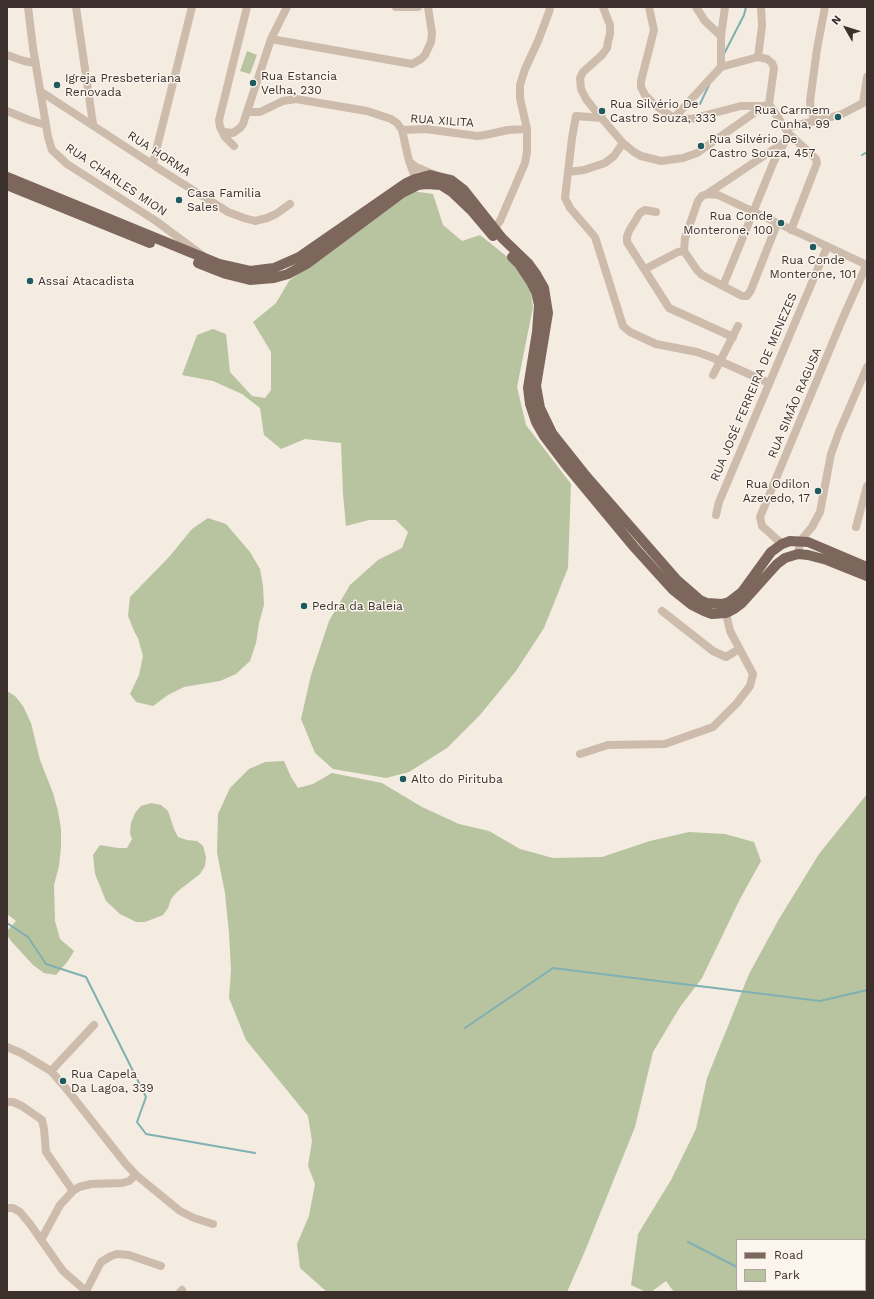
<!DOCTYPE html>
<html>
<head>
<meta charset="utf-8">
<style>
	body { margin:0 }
	#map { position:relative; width:874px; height:1299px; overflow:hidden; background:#f4ebe1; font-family:"Work Sans",sans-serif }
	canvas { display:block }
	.frame { position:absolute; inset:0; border:8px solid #3b302b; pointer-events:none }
	.legend { position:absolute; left:736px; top:1239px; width:130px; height:52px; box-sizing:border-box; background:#fbf5ee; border:1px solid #aea6a0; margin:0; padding:5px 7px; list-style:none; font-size:12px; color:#3b302b }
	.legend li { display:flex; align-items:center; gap:8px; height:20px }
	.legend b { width:20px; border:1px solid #aea6a0 }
	.north { position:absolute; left:826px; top:8px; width:40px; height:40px; -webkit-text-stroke:3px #fbf5ee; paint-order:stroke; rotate:309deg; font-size:11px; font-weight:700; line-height:16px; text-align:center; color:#3b302b }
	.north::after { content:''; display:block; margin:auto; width:14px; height:18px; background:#3b302b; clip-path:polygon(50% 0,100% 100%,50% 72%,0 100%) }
</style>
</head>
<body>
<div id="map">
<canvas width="874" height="1299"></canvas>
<div class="frame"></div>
<ul class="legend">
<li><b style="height:5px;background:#7d675c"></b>Road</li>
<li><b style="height:11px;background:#b8c4a0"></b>Park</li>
</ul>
<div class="north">N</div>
</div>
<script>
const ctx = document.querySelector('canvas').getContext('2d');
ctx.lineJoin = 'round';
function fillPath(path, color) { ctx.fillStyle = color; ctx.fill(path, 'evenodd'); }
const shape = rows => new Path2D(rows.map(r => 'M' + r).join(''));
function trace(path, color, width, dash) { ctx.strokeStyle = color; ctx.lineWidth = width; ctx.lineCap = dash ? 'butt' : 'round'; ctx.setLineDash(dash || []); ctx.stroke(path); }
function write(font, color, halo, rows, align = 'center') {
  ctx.font = font + ' "Work Sans",sans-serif'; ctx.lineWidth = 3; ctx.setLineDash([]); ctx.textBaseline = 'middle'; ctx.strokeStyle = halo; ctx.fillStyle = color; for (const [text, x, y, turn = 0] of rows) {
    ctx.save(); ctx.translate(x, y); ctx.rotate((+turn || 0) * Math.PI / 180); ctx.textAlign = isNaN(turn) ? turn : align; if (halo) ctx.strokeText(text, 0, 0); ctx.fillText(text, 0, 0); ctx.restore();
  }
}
fillPath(shape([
	[247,51,257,55,250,74,240,71],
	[412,191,433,194,443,225,462,241,480,235,510,259,530,288,533,307,517,387,526,425,571,484,568,568,544,628,516,671,480,715,447,748,409,772,386,778,333,769,315,753,301,719,311,675,329,621,350,585,378,560,402,548,408,532,396,520,369,520,346,526,343,494,341,443,305,439,281,449,264,435,260,408,242,394,213,381,182,375,197,335,213,329,226,334,230,372,252,396,265,398,271,390,271,352,253,322,276,303,289,281],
	[208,518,226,524,250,552,260,569,263,586,264,605,259,623,256,643,250,661,236,674,220,681,184,687,168,695,153,706,136,702,130,694,139,675,143,656,138,638,135,633,128,616,130,597,169,557,192,529],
	[7,691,15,696,23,706,31,723,40,760,53,793,58,811,61,829,61,847,59,866,54,885,55,921,60,939,74,951,68,961,56,975,44,973,33,965,11,941,7,935,7,931,16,921,7,914],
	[284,761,291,777,298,788,313,784,332,773,382,783,422,807,459,824,489,831,520,849,553,858,602,857,650,841,689,832,725,834,754,842,761,861,740,899,702,978,680,1007,653,1052,635,1127,585,1251,567,1292,327,1292,300,1268,297,1244,309,1216,315,1184,308,1166,312,1141,308,1116,246,1040,229,998,231,970,229,933,225,893,217,853,218,814,230,788,249,769,265,762],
	[867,794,867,1292,674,1292,666,1281,651,1292,646,1292,631,1285,638,1234,671,1180,696,1129,707,1078,749,974,779,919,819,854],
	[737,1240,865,1240,865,1290,737,1290],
	[151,803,161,805,168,811,174,829,178,837,187,840,197,841,203,846,206,857,205,866,200,874,178,891,171,899,168,908,163,915,145,922,136,922,120,914,106,901,95,874,93,855,100,845,118,848,127,848,132,839,130,834,131,823,135,813,141,806]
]), '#b8c4a0');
trace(shape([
	[724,54,744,15,746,7],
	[700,104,709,85],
	[862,155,867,152],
	[7,923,28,937,46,964,86,977,146,1097,137,1122,146,1134,255,1153],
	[465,1028,553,968,820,1001,867,990],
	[688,1242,737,1267],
	[783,1290,786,1292]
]), '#7fb0b2', 2);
trace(shape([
	[28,7,33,48,48,137,52,150,67,164,156,221,202,255],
	[76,7,93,124],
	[396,7,418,7],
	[603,7,610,25,610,34,608,42,607,48,602,55,583,72,580,78,581,89,586,99,598,114,623,143,634,152,641,156,661,161,683,158,697,153,764,106,769,104],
	[649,7,654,30,641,81,641,87,645,95,656,106,674,118,691,119,741,106,764,106],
	[696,7,705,21,721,36],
	[271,39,412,64,421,59,425,55,431,42,432,33,428,7],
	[7,55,24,61,35,63],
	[758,57,762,26,761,7],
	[721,67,758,57,767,59,772,63,774,68,769,104],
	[40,91,164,172,228,212,244,218,255,221,267,218,276,214,290,204],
	[863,103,867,77],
	[769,104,789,134,811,154,816,159,817,163,791,230],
	[7,111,29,120,46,125],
	[248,112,260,112,283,101,296,99,367,111,391,119,397,123,402,130,409,161,417,183],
	[602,118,576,116,572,138,565,198,570,208,595,237,623,326,630,332,656,344,697,352,711,357,769,383],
	[674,118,721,67,721,36,725,7],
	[815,121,811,111,810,101,817,49,825,7],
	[785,128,828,118,842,114,867,101],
	[402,130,426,129,477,136,485,135,508,130,527,129],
	[224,132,233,133,240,128,243,124,271,39,287,7],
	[234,146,225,137,220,127,219,120,247,7],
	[410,162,416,167,435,175],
	[153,163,192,7],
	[568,172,584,170,605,163,614,156,623,143],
	[707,194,783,143],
	[656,212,645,210,640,213,629,231,627,237,627,242,669,308,733,337],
	[777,224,751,290,747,296,742,296,702,275,697,270,684,251,685,238,698,201,702,196,707,194,718,195,867,265],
	[491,233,500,221,525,163,527,152,527,129,520,98,520,85,525,69,538,41,549,12,550,7],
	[645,269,678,252,684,251],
	[723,286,774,161,789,134],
	[713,375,738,326],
	[716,515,719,502,827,247],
	[856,527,867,486],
	[782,544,762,526,760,517,842,320,867,264],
	[798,554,800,541,812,527,820,512,831,454,839,432,867,367],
	[662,611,713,651,726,657,739,649],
	[580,754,608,745,665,744,713,727,737,703,750,686,753,674,730,631,726,613],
	[7,1047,21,1053,51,1071,69,1092,125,1163,136,1175,180,1211,194,1218,213,1224],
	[51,1071,94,1025],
	[7,1102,13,1102,22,1106,42,1120,44,1129,46,1152,73,1191],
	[7,1208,13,1208,20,1212,30,1224,63,1271,87,1292],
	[41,1240,60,1205,73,1191,79,1187,91,1184,122,1183,129,1181,136,1175],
	[86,1291,101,1262,111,1256,117,1254,129,1255,161,1266],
	[180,1292,182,1290]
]), '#cdbbac', 8);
trace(shape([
	[7,177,219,264,250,271,274,268,299,257,406,183,415,179,430,175,451,180,464,190,502,238,528,263,536,274,544,288,548,313,536,386,540,408,552,433,587,477,677,580,700,600,707,603,722,604,729,602,742,592,771,552,782,544,790,541,808,542,867,567],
	[7,185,150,243],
	[512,257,519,264,531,282,536,292,539,305,537,332,528,388,530,404,536,422,544,436,566,465,634,547,672,589,692,605,704,611,712,614,726,613,734,609,742,603,777,564,785,558,798,554,808,555,827,560,867,576],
	[198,263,226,274,250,280,274,278,288,274,308,263,402,193,418,185,426,184,441,185,452,192,471,210,493,236]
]), '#7d675c', 10);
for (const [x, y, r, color] of [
	[253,83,4,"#1f5a5e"],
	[57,85,4,"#1f5a5e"],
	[602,111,4,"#1f5a5e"],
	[838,117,4,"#1f5a5e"],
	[701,146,4,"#1f5a5e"],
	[179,200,4,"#1f5a5e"],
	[781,223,4,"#1f5a5e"],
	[813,247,4,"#1f5a5e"],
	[30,281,4,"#1f5a5e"],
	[818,491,4,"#1f5a5e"],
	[304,606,4,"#1f5a5e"],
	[403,779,4,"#1f5a5e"],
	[63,1081,4,"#1f5a5e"]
]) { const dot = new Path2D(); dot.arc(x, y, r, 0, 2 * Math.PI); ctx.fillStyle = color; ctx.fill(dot); trace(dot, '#fbf5ee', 1.5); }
write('12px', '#3b302b', '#fbf5ee', [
	["Rua Estancia",261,76],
	["Velha, 230",261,90],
	["Igreja Presbeteriana",65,78],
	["Renovada",65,92],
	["Rua Silvério De",610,104],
	["Castro Souza, 333",610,118],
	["Rua Carmem",830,110,"right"],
	["Cunha, 99",830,124,"right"],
	["Rua Silvério De",709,139],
	["Castro Souza, 457",709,153],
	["Casa Familia",187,193],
	["Sales",187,207],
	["Rua Conde",773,216,"right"],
	["Monterone, 100",773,230,"right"],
	["Rua Conde",813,260,"center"],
	["Monterone, 101",813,274,"center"],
	["Assaí Atacadista",38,281],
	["Rua Odilon",810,484,"right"],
	["Azevedo, 17",810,498,"right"],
	["Pedra da Baleia",312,606],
	["Alto do Pirituba",411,779],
	["Rua Capela",71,1074],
	["Da Lagoa, 339",71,1088]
], 'left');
write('12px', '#3b302b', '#fbf5ee', [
	["RUA XILITA",442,121,4],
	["RUA HORMA",159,154,33],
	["RUA CHARLES MION",116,180,34],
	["RUA JOSÉ FERREIRA DE MENEZES",754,387,-67],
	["RUA SIMÃO RAGUSA",795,403,-67]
]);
</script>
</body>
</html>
